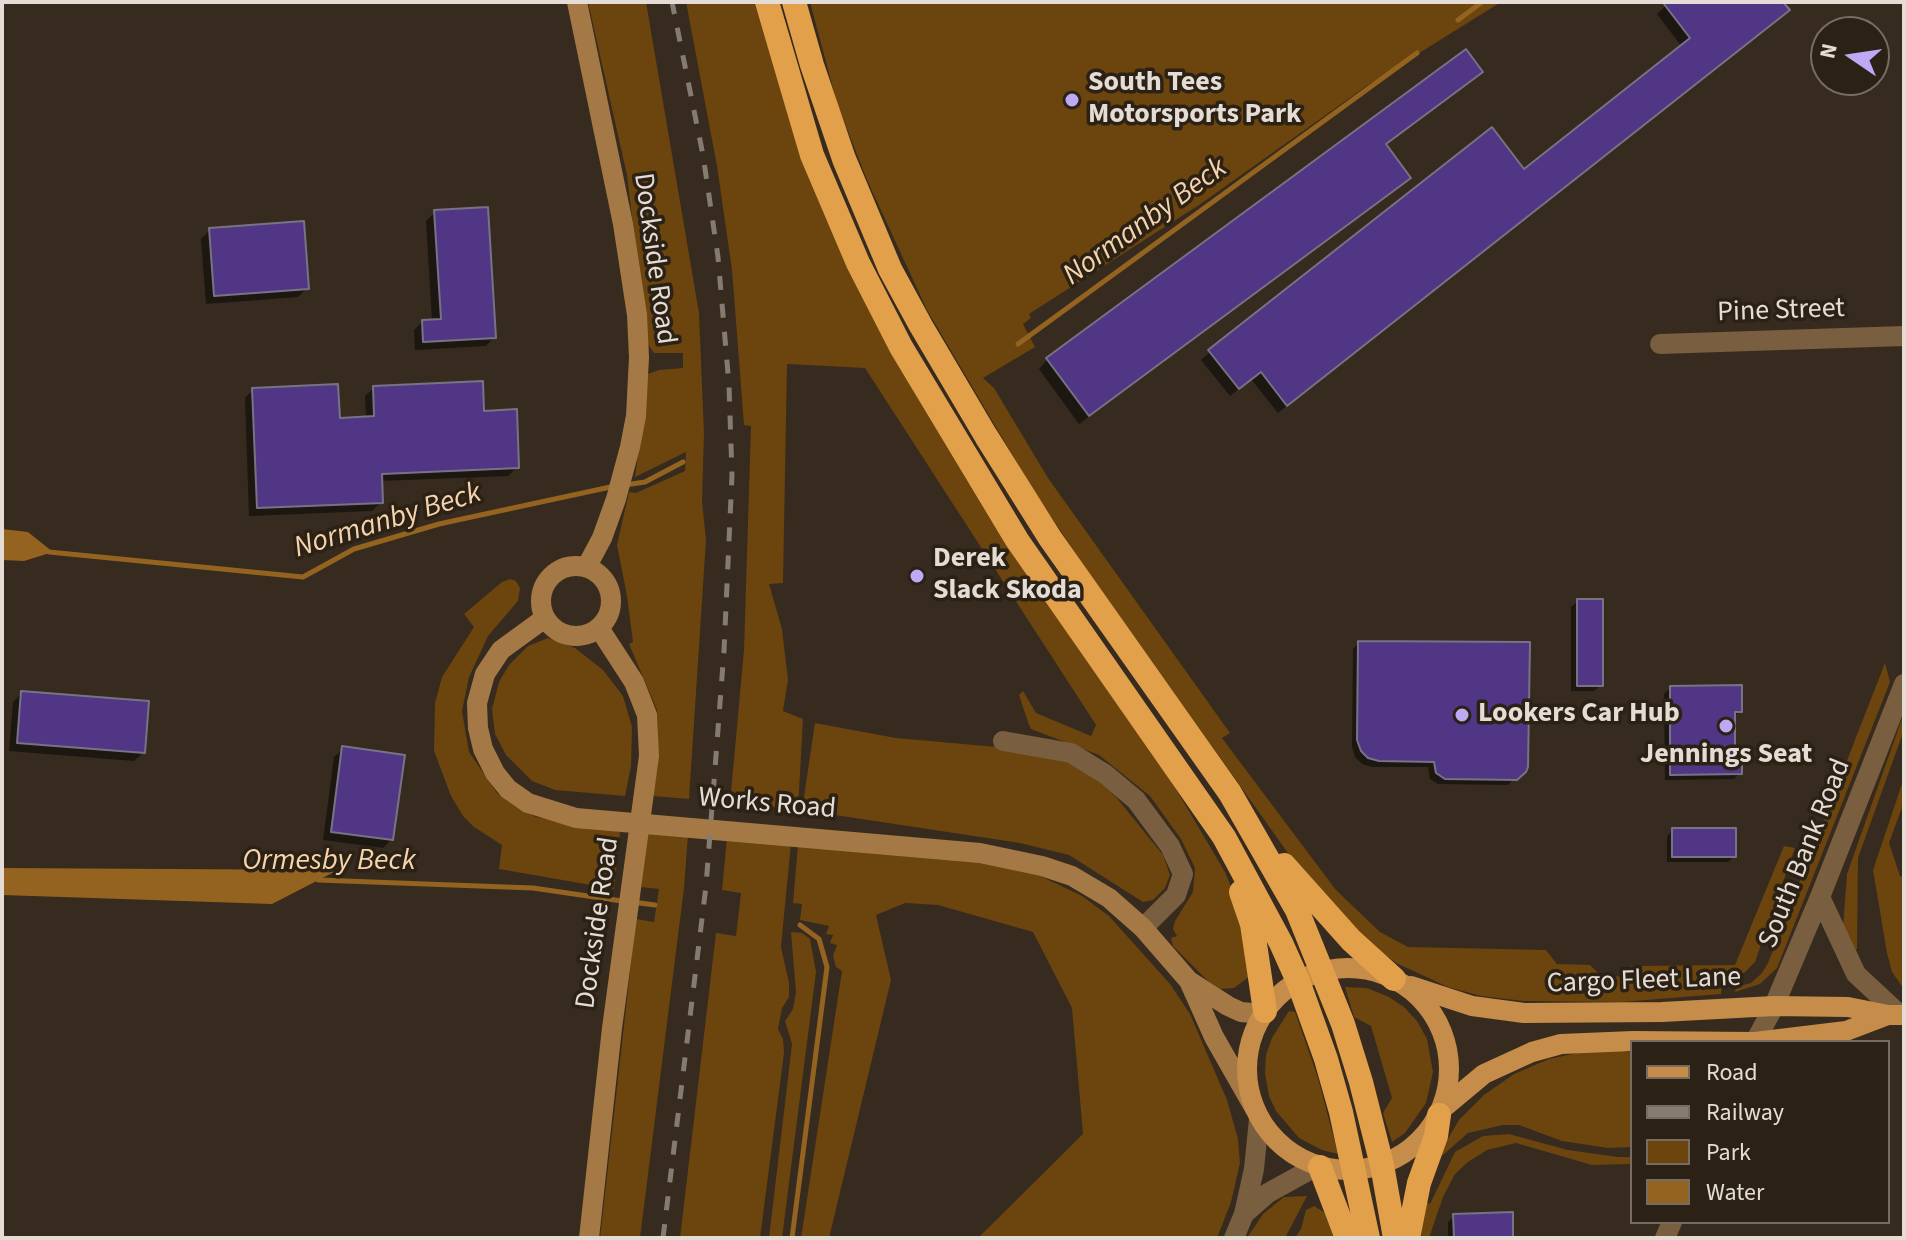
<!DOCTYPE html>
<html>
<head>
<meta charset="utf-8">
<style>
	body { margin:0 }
	#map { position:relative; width:1906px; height:1240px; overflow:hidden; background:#362b1e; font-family:"Source Sans 3",sans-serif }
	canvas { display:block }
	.frame { position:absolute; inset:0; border:4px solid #e5ddd5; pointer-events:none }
	.legend { position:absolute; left:1630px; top:1040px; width:260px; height:184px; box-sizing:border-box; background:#2c2115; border:2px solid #766c62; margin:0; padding:10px 14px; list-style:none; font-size:24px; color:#e5ddd5 }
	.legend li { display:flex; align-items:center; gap:16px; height:40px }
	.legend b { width:40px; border:2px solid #766c62 }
	.north { position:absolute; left:1810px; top:16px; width:80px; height:80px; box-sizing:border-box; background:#2c2115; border:2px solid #766c62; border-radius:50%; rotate:283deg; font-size:22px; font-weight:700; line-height:32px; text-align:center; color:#e5ddd5 }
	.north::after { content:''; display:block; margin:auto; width:28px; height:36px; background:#bea9f5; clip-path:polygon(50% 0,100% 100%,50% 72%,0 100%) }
</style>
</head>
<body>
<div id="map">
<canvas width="1906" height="1240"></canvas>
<div class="frame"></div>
<ul class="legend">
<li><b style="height:10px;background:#c58d49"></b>Road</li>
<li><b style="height:10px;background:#857b71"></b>Railway</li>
<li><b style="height:22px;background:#6b440e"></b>Park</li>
<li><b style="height:22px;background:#946320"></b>Water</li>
</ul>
<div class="north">N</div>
</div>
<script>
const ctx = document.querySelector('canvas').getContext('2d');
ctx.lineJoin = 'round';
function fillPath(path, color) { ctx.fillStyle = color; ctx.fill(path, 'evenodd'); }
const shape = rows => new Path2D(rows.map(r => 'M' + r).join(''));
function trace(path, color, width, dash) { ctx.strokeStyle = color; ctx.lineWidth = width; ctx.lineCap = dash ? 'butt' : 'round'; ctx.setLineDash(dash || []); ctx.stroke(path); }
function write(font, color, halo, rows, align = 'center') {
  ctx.font = font + ' "Source Sans 3",sans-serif'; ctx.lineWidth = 7; ctx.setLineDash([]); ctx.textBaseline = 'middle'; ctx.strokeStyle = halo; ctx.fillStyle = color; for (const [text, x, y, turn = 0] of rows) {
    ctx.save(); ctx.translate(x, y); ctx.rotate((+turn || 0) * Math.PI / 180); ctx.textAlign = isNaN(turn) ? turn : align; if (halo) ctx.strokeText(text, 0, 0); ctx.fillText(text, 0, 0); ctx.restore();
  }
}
fillPath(shape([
	[588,2,646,2,699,313,704,433,702,501,706,540,689,799,653,796,658,763,657,710,629,644,633,642,627,596,617,545,629,492,636,493,685,471,686,452,635,477,648,374,659,370,683,368,683,353,654,353,647,343,627,175],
	[686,2,754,2,803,159,1225,872,1243,917,1250,976,1234,988,1221,989,1209,982,1173,946,1171,938,1177,936,1173,929,1175,921,1193,892,1195,868,1181,839,1150,796,1099,755,1031,729,1029,725,1019,695,1023,691,1036,713,1091,736,1096,725,865,368,787,364,783,583,769,584,782,629,788,680,783,711,803,719,798,809,730,803,744,650,751,426,744,425,732,270,717,166],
	[810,2,1501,2,1368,85,1199,205,1029,314,1031,318,1023,324,1035,347,983,378,994,388,1048,478,1230,733,1222,738,1336,890,1380,932,1408,947,1546,950,1557,964,1590,965,1599,974,1610,977,1624,976,1631,966,1735,965,1784,846,1795,848,1755,962,1744,973,1724,974,1721,994,1621,1002,1524,1001,1481,996,1448,987,1396,963,1373,946,1335,907,1290,856,1086,569,1030,485,927,310,867,180,837,103],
	[510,579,516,581,520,588,518,601,488,636,469,677,462,711,469,752,497,793,516,807,536,817,620,832,614,889,499,869,502,845,474,827,463,816,451,796,434,751,435,703,442,677,474,627,464,614,502,582],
	[548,638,575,648,603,670,623,696,632,727,631,766,625,796,555,790,532,781,506,755,495,734,492,709,499,682,509,665,528,646],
	[1885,663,1890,682,1777,968,1760,984,1735,992,1736,987,1751,983,1762,973,1768,963],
	[1904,713,1904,730,1858,858,1857,949,1851,952,1843,928,1847,874],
	[815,723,896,738,1020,749,1079,764,1116,797,1163,855,1170,875,1165,888,1153,900,1143,902,1069,855,1020,843,802,810],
	[1904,778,1904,802,1889,843,1900,876,1904,877,1904,989,1892,972,1887,953,1873,870],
	[647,830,688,835,684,888,640,1238,600,1238,636,919,654,922,659,889,641,887],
	[727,838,791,843,781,947,789,983,789,997,782,1008,778,1029,783,1039,784,1053,760,1238,680,1238,716,933,736,936,741,893,722,890],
	[798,845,1002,862,1032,872,1082,896,1109,916,1170,984,1190,1014,1227,1100,1238,1139,1240,1163,1231,1202,1217,1238,978,1238,1083,1134,1072,1008,1033,932,938,905,905,903,876,915,891,980,829,1238,801,1238,842,971,836,967,833,956,837,945,830,943,833,935,826,934,829,926,800,920,802,904,793,903],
	[791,932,802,933,810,939,816,972,782,1238,769,1238,792,1044,785,1021,793,1009,796,992],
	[1345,987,1367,988,1389,997,1404,1007,1417,1021,1427,1039,1433,1072,1426,1103,1405,1133,1392,1142,1383,1113,1392,1098,1371,1026,1354,1017],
	[1289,1011,1295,1012,1318,1078,1338,1154,1322,1150,1299,1138,1276,1111,1269,1096,1265,1074,1266,1055,1272,1038],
	[1615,1049,1632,1053,1632,1147,1608,1148,1562,1141,1519,1125,1503,1125,1468,1133,1443,1155,1439,1154,1459,1120,1484,1095,1514,1074,1549,1059,1586,1051],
	[1509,1134,1568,1150,1618,1157,1632,1157,1632,1164,1592,1165,1516,1143,1487,1150,1468,1162,1455,1174,1443,1197,1429,1238,1419,1238,1426,1202,1430,1204,1455,1152,1483,1136],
	[1307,1196,1285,1238,1247,1238,1263,1214,1284,1197],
	[1314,1206,1324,1212,1336,1238,1295,1238,1301,1229,1306,1210]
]), '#6b440e');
fillPath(shape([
	[2,529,28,532,53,552,24,561,2,560],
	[2,868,338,870,272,904,2,895]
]), '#946320');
fillPath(shape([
	[1670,2,1781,2,1778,19,1278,413,1251,379,1230,396,1201,360,1210,352,1524,171,1682,47,1657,14],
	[1465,52,1480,72,1384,145,1409,178,1400,187,1079,424,1039,369,1047,360],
	[435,212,494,337,486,346,415,350,414,330,422,322,432,321,426,221],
	[210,230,307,288,298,297,206,304,201,239],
	[374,388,482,413,517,467,508,476,380,481,381,502,372,511,249,516,245,398,253,390,338,420,366,418,365,396],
	[1578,601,1601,685,1594,691,1571,691,1571,607],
	[1359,643,1526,766,1508,785,1438,784,1430,779,1428,767,1372,767,1362,764,1355,757,1352,747,1353,649],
	[1670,688,1740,711,1733,718,1733,753,1740,773,1734,779,1665,780,1664,694],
	[22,693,143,753,134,761,9,751,13,702],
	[343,749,392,839,383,848,323,840,334,757],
	[1673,830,1734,856,1728,862,1667,862,1667,836],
	[1454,1216,1511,1238,1448,1238,1448,1222]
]), '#0007');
trace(shape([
	[1458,20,1482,2],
	[1018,344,1417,53],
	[625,485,645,482,683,462],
	[49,552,303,577,354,549,439,524,615,486],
	[318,880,533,888,622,901],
	[632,902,655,905],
	[792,1238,827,967,819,939,800,925]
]), '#946320', 5);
const building = shape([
	[1667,2,1783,2,1790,10,1287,406,1261,372,1239,389,1208,350,1492,127,1524,169,1690,38,1664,4,1667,2],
	[1466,49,1483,72,1386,144,1411,178,1089,416,1046,358,1466,49],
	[488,207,496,338,423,342,422,320,441,319,434,210,488,207],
	[304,221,309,289,214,296,209,228,304,221],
	[483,381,484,411,517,409,519,468,382,474,383,503,257,508,252,388,338,384,340,418,374,416,373,386,483,381],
	[1577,599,1603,599,1603,686,1577,686,1577,599],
	[1358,641,1530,642,1528,767,1526,772,1517,780,1445,779,1436,773,1434,762,1379,761,1368,758,1361,751,1357,740,1358,641],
	[1742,685,1742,712,1735,712,1735,751,1742,751,1742,774,1670,775,1670,686,1742,685],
	[21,691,149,701,145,753,17,743,21,691],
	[342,746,405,755,393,840,331,832,342,746],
	[1672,828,1736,828,1736,857,1672,857,1672,828],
	[1513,1212,1513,1238,1454,1238,1453,1214,1513,1212]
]);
fillPath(building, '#513685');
trace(building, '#777384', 2);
trace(shape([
	[1660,344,1904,336],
	[1003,741,1071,753,1105,774,1136,800,1170,846,1183,874,1176,895,1143,928],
	[1820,897,1856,974,1900,1015],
	[1755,1042,1774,1006,1820,897,1904,684],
	[1244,1214,1268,1193,1317,1166],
	[1234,1238,1244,1214,1254,1169,1259,1119],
	[1665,1238,1672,1222]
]), '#795e3f', 20);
trace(shape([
	[577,2,623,224,637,315,639,357,636,416,630,447,616,499,602,538,587,566],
	'541 601a35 35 0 1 1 70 0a35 35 0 1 1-70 0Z',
	[545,618,501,650,485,674,477,703,478,728,483,749,495,773,508,789,528,803,576,818,980,853,1042,866,1072,876,1109,898,1143,928,1189,981,1228,1006,1241,1012,1263,1014],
	[1189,981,1214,1037,1255,1109],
	[589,1238,612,1028,649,756,647,715,634,682,599,628]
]), '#a47945', 20);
trace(shape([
	'1247 1069a101 101 0 1 1 202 0a101 101 0 1 1-202 0Z',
	[1411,986,1472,1006,1524,1013,1662,1012,1774,1006,1848,1007,1888,1015,1904,1015],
	[1442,1109,1484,1074,1532,1052,1561,1044,1633,1041,1755,1042,1846,1031,1888,1015]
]), '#c58d49', 20);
trace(shape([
	[767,2,812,155,858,263,901,347,1017,540,1224,837,1281,943,1298,981,1326,1059,1341,1112,1368,1238],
	[794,2,812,65,844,159,890,269,921,326,986,436,1050,538,1230,793,1297,910,1343,1024,1361,1082,1382,1165,1395,1238],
	[1284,865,1351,940,1394,979],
	[1241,892,1252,924,1265,1011],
	[1320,1167,1347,1238],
	[1408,1238,1419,1183,1436,1136,1439,1115]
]), '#e2a04b', 24);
trace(shape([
	[663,1238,706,886,724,651,732,475,729,385,718,257,703,155,672,2]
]), '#857b71', 5, [14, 14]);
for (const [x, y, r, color] of [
	[1072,100,8,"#bea9f5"],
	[917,576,8,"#bea9f5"],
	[1462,715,8,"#bea9f5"],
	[1726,726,8,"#bea9f5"]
]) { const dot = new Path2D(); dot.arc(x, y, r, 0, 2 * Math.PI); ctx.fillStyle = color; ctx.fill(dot); trace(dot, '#2c2115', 3); }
write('bold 28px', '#e5ddd5', '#2c2115', [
	["South Tees",1088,84],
	["Motorsports Park",1088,116],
	["Derek",933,560],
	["Slack Skoda",933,592],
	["Lookers Car Hub",1478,715],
	["Jennings Seat",1726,756,"center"]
], 'left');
write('28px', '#e5ddd5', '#2c2115', [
	["Dockside Road",653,259,82],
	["Pine Street",1781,312,-2],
	["Works Road",767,805,5],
	["South Bank Road",1806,854,-68],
	["Dockside Road",599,923,-82],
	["Cargo Fleet Lane",1644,982,-2]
]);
write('italic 30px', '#f5d3ac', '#2c2115', [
	["Normanby Beck",1146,223,-36],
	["Normanby Beck",388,522,-17],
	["Ormesby Beck",329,862]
]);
</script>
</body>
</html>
